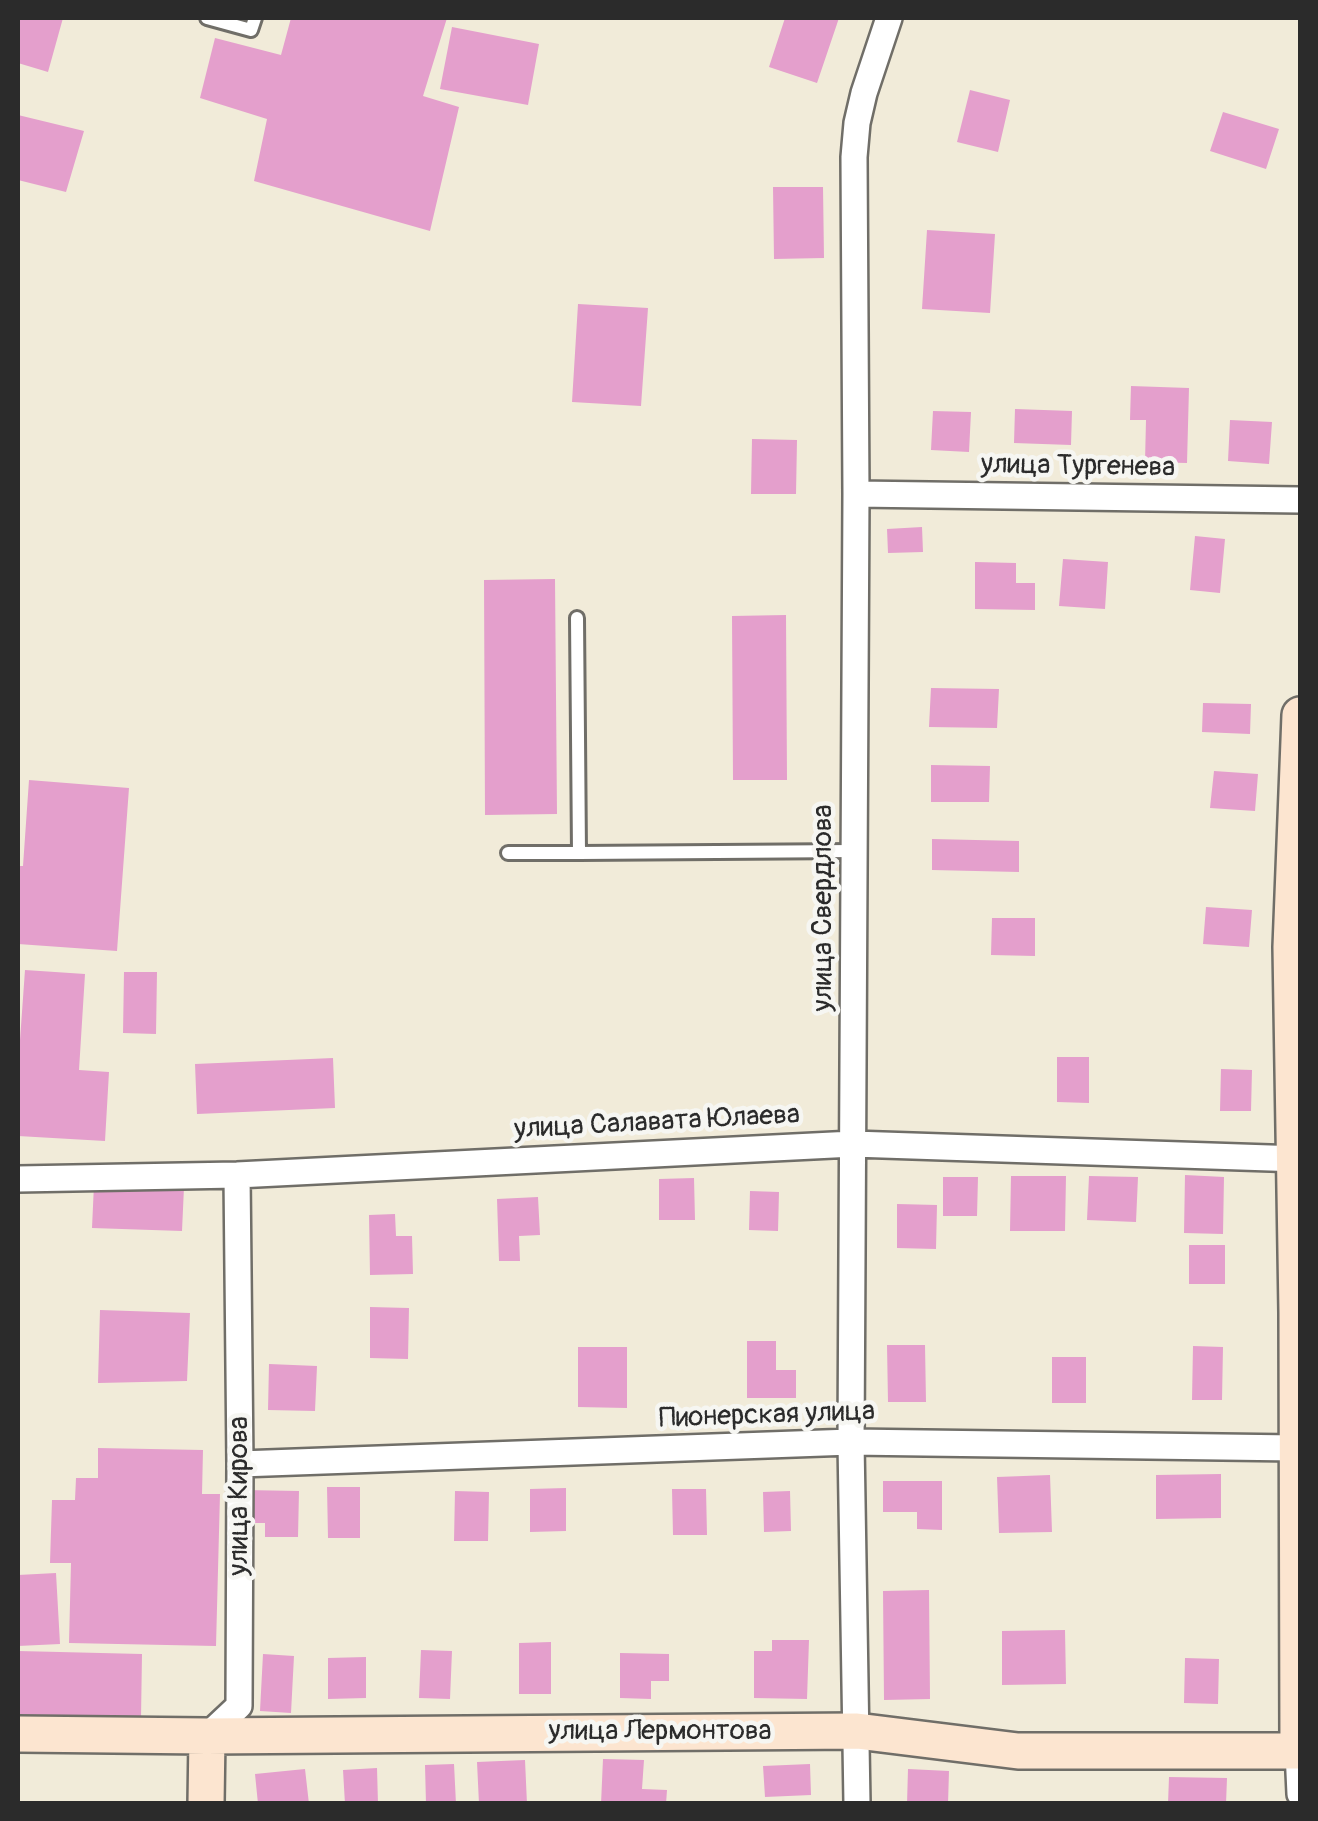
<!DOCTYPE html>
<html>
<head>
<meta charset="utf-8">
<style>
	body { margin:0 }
	#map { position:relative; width:1318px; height:1821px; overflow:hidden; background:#f1ebd9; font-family:Pangolin,sans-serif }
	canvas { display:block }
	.frame { position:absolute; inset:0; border:20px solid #2b2b2b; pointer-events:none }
</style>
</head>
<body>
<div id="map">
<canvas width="1318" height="1821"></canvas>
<div class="frame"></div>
</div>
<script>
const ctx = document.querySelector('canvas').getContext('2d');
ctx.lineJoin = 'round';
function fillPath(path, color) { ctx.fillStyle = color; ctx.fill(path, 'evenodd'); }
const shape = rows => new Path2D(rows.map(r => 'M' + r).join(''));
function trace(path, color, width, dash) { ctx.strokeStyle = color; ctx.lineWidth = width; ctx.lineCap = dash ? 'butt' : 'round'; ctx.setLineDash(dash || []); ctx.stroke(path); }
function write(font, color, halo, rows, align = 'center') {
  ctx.font = font + ' Pangolin,sans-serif'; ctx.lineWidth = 9; ctx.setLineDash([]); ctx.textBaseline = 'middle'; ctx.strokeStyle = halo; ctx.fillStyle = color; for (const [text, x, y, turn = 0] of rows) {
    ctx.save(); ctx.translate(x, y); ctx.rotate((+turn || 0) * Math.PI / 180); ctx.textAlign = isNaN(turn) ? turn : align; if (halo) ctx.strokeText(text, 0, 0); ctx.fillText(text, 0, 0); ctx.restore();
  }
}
fillPath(shape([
	[18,18,63,18,48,72,18,63],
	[291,18,447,18,423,96,459,107,430,231,254,181,267,119,200,98,215,38,281,55],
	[785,18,839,18,817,83,769,67],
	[452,27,539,44,528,105,440,89],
	[970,90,1010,100,998,152,957,142],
	[1223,112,1279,129,1266,169,1210,151],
	[18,115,84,131,66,192,18,180],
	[773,187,823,187,824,258,774,259],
	[927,230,995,234,990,313,922,309],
	[578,304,648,308,641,406,572,402],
	[1131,386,1189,388,1187,463,1145,462,1146,420,1130,420],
	[1015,409,1072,411,1071,445,1014,443],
	[933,411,971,412,969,452,931,450],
	[1230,420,1272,422,1269,464,1228,461],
	[752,439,797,440,796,494,751,494],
	[922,527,923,552,888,553,887,529],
	[1195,536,1225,539,1220,593,1190,590],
	[1063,559,1108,562,1105,609,1059,606],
	[975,562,1016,563,1016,583,1035,583,1035,610,975,609],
	[555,579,557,814,485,815,484,580],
	[786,615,787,780,733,780,732,616],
	[931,688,999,689,997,728,929,727],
	[1203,703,1251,704,1250,734,1202,732],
	[931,765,990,766,989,802,931,802],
	[1214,771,1258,774,1255,811,1210,808],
	[29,780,129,788,117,951,18,944,18,866,23,866],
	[932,839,1019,841,1019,872,932,870],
	[1206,907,1252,910,1249,947,1203,944],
	[992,918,1035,918,1035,956,991,955],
	[25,970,85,974,79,1070,109,1072,105,1141,18,1136,18,1068],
	[124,972,157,972,156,1034,123,1033],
	[1057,1057,1089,1057,1089,1103,1057,1102],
	[333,1058,335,1108,197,1114,195,1064],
	[1221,1069,1252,1070,1251,1111,1220,1111],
	[1185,1175,1224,1177,1223,1234,1184,1233],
	[1011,1176,1066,1176,1065,1231,1010,1231],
	[1089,1176,1138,1177,1136,1222,1087,1220],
	[943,1177,978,1177,977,1216,943,1216],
	[694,1178,695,1220,659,1220,659,1179],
	[94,1184,184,1187,182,1231,92,1228],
	[750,1191,779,1192,778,1231,749,1230],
	[538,1197,540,1235,519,1236,520,1261,499,1261,497,1199],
	[897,1204,937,1205,936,1249,897,1248],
	[395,1214,396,1236,412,1236,413,1274,370,1275,369,1215],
	[1189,1245,1225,1245,1225,1284,1189,1284],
	[370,1307,409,1308,408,1359,370,1358],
	[100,1310,190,1313,187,1381,98,1383],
	[747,1341,776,1341,776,1370,796,1370,796,1398,747,1398],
	[887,1345,925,1345,926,1402,888,1402],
	[1193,1346,1223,1347,1222,1400,1192,1400],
	[578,1347,627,1347,627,1408,578,1407],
	[1052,1357,1086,1357,1086,1403,1052,1403],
	[269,1364,317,1366,315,1411,268,1410],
	[98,1448,203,1450,202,1494,220,1494,216,1646,69,1643,71,1563,50,1563,52,1500,75,1500,76,1478,98,1478],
	[1221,1474,1221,1518,1156,1519,1156,1475],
	[1050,1475,1052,1532,999,1533,997,1477],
	[883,1481,942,1481,942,1530,917,1529,917,1512,883,1512],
	[327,1487,360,1487,360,1538,328,1538],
	[566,1488,566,1531,530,1532,530,1489],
	[672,1489,706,1489,707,1535,673,1535],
	[244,1490,299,1491,298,1537,265,1537,265,1523,244,1523],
	[455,1491,489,1492,488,1541,454,1541],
	[790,1491,791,1531,764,1532,763,1492],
	[56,1573,60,1644,18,1646,18,1575],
	[929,1590,930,1699,884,1700,883,1591],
	[1065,1630,1066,1684,1002,1685,1002,1631],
	[772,1640,809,1640,807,1699,754,1698,754,1651,772,1651],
	[551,1642,551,1694,519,1694,519,1643],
	[421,1650,452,1651,450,1699,419,1698],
	[18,1651,142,1654,141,1718,18,1715],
	[620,1653,669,1654,669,1681,651,1681,651,1699,620,1698],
	[263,1654,294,1656,291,1713,260,1711],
	[366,1657,366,1698,328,1699,328,1658],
	[1185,1658,1219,1659,1218,1704,1184,1703],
	[603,1759,644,1760,642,1789,667,1790,666,1804,601,1804],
	[525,1760,527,1804,479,1804,477,1762],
	[454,1764,456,1804,426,1804,425,1765],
	[810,1764,811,1795,765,1797,763,1766],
	[377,1768,378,1804,345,1804,343,1770],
	[305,1769,309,1804,258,1804,255,1774],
	[908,1769,949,1771,948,1804,907,1804],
	[1169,1777,1227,1778,1226,1804,1168,1804]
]), '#e49fcc');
const lane = shape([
	[207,18,251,30,255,18],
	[577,618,579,853,854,851],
	[508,853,579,853]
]);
const street = shape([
	[856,494,1300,500],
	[18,1179,237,1175,853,1144,1300,1159],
	[240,1464,851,1442,1296,1448],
	[207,1736,239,1706,240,1464,237,1175],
	[1298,1751,1300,1794],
	[857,1804,851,1442,856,494,854,157,857,123,864,93,889,18]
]);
const secondary = shape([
	[18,1734,207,1736,857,1731,1018,1751,1300,1751],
	[1298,1751,1297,1313,1291,947,1300,715],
	[206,1804,207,1736]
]);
trace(lane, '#706e68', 18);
trace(street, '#706e68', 30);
trace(secondary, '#706e68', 40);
trace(lane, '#fff', 12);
trace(street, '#fff', 25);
trace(secondary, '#fce5d0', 35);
write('28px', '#2b2b2b', '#f6f6f2', [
	["улица Тургенева",1078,467,1],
	["улица Свердлова",824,908,-90],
	["улица Салавата Юлаева",657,1123,-3],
	["Пионерская улица",767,1416,-2],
	["улица Кирова",240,1496,-90],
	["улица Лермонтова",660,1732]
]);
</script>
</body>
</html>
